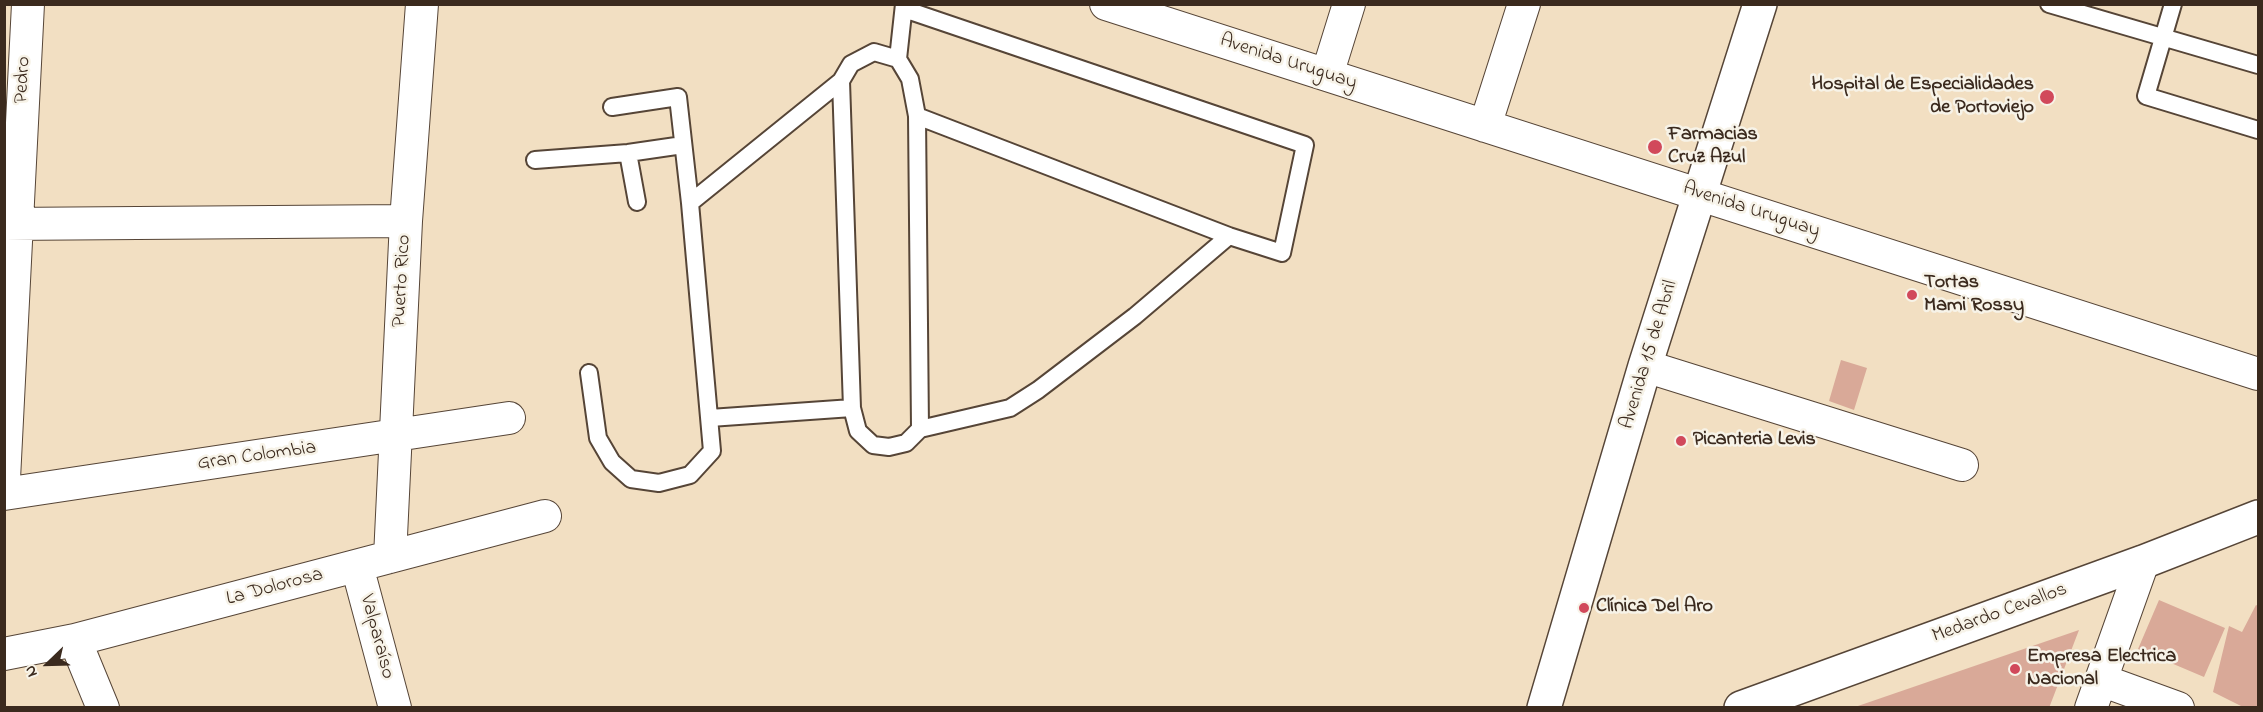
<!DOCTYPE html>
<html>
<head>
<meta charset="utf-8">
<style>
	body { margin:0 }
	#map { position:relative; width:2263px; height:712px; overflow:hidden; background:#f2dfc2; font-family:"Indie Flower",sans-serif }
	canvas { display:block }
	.frame { position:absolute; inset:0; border:6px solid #3b2a1e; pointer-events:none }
	.north { position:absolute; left:18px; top:634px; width:60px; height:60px; -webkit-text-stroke:4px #f7f3e8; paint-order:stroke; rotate:247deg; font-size:16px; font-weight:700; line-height:24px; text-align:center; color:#3b2a1e }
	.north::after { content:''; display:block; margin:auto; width:21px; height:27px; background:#3b2a1e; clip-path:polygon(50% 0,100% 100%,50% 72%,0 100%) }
</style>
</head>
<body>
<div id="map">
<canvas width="2263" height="712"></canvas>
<div class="frame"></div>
<div class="north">N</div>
</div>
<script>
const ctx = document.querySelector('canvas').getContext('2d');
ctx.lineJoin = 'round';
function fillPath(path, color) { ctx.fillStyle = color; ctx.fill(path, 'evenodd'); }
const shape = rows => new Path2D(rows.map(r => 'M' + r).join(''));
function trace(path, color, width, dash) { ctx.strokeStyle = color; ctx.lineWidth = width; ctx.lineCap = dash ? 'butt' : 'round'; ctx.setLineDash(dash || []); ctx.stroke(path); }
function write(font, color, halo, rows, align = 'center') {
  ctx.font = font + ' "Indie Flower",sans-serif'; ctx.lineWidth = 5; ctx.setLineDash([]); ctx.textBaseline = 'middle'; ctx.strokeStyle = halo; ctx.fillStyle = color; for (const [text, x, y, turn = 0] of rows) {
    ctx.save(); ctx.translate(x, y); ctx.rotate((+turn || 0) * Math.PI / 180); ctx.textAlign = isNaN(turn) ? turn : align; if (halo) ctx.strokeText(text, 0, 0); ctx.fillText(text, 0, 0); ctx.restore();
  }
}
fillPath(shape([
	[1841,360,1867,368,1854,410,1829,401],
	[2159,600,2225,628,2204,677,2138,649],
	[2256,605,2258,606,2258,708,2245,708,2213,692,2229,626,2242,632],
	[2079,630,2049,708,1855,708,1855,707]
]), '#d9a998');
const lane = shape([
	[904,4,898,59,910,79,917,116,1229,236],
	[2049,4,2258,65],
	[2173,4,2146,96,2258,130],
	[898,59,874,52,851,64,841,81,852,408,858,431,873,445,889,447,906,443,920,429,1010,408,1038,390,1135,316,1229,236,1282,253,1305,145,904,9],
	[612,107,678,97,690,203],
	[917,116,920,429],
	[628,153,637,202],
	[535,160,628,153,683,145],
	[589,373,598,438,612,462,631,479,659,483,690,475,712,451,690,203,841,81],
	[710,418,852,408]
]);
const street = shape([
	[1106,4,2258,374],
	[1327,75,1349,4],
	[1485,126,1524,4],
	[4,224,406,221],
	[1645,366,1962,465],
	[4,479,28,4],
	[4,494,509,418],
	[390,557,406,221,422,4],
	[357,566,395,708],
	[75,640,103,708],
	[4,654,75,640,545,516],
	[2101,680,2178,708],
	[2091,708,2143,562]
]);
const secondary = shape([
	[1741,708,2143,562,2258,517]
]);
const primary = shape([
	[1544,708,1645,366,1760,4]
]);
trace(lane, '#564537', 20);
trace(street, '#564537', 34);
trace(secondary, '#564537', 36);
trace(primary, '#564537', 36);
trace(lane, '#fff', 16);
trace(street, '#fff', 32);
trace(secondary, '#fff', 33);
trace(primary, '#fff', 33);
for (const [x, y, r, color] of [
	[2047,97,8,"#d1495b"],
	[1655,147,8,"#d1495b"],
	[1912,295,6,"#d1495b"],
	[1681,441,6,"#d1495b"],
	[1584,608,6,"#d1495b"],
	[2015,669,6,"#d1495b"]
]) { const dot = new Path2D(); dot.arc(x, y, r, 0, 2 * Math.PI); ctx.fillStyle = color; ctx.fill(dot); trace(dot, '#f7f3e8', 2); }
write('20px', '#3b2a1e', '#f7f3e8', [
	["Avenida Uruguay",1288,63,18],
	["Pedro",24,80,-87],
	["Avenida Uruguay",1751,211,18],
	["Puerto Rico",403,281,-87],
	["Avenida 15 de Abril",1650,355,-73],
	["Gran Colombia",257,457,-8],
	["La Dolorosa",275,588,-15],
	["Medardo Cevallos",2000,614,-20],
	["Valparaíso",376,637,75]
]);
write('bold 20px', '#3b2a1e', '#f7f3e8', [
	["Hospital de Especialidades",2034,86,"right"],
	["de Portoviejo",2034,109,"right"],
	["Farmacias",1668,136],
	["Cruz Azul",1668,159],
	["Tortas",1924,284],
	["Mami Rossy",1924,307],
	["Picanteria Levis",1693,441],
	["Clínica Del Aro",1596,608],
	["Empresa Electrica",2027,658],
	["Nacional",2027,681]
], 'left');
</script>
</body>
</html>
